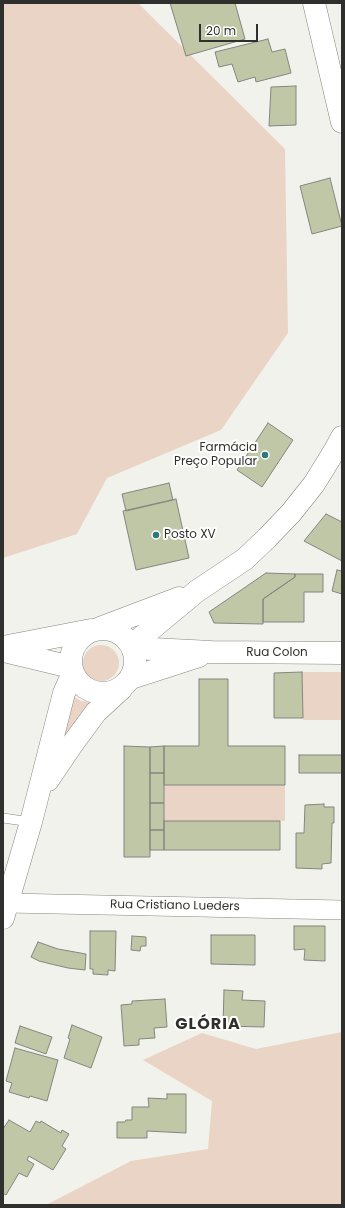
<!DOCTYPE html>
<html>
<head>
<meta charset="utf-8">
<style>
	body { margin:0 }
	#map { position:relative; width:345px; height:1208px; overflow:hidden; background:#f2f2ec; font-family:Poppins,sans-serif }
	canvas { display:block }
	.frame { position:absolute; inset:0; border:4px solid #2f2f2d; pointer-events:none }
	.scale { position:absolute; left:199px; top:24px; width:59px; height:18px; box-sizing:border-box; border:2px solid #2f2f2d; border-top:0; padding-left:5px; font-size:12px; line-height:14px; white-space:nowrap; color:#2f2f2d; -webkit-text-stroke:3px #fffffe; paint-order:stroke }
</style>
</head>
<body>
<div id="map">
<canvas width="345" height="1208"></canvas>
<div class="frame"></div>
<div class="scale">20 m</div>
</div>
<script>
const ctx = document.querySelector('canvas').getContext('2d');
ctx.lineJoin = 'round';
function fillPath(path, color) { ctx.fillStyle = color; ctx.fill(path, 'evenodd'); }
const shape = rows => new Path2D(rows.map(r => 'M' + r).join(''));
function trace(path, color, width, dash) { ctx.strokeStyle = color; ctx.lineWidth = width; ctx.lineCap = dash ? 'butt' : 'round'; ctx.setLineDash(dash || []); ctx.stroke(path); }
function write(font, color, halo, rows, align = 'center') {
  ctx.font = font + ' Poppins,sans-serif'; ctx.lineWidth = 4; ctx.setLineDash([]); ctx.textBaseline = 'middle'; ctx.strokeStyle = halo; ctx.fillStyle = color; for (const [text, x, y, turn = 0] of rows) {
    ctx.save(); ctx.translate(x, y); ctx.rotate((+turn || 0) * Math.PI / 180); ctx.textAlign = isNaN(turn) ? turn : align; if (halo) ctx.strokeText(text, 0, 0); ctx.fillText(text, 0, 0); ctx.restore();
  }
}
fillPath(shape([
	[3,3,138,3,285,149,288,333,221,430,107,478,77,534,3,558],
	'83 663a18 18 0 1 1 36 0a18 18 0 1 1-36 0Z',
	[302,672,342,672,342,720,303,720],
	[69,694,81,701,100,703,62,750],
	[164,785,285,785,285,821,164,821],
	[342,1032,342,1205,46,1205,131,1161,208,1149,212,1101,143,1060,202,1033,256,1049]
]), '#e9d4c5');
const building = shape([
	[170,3,235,3,245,39,186,56,170,3],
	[268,39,272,52,285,49,291,73,256,82,255,77,238,82,232,64,219,67,215,52,268,39],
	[296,86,296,125,269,126,271,87,296,86],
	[330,178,342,226,312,234,300,186,330,178],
	[268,423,293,440,262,487,237,470,268,423],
	[169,483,173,500,126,511,122,494,169,483],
	[176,499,189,558,136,570,123,511,176,499],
	[326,514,342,522,342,561,304,541,326,514],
	[337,570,342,571,342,594,332,591,337,570],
	[266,573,295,574,295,577,263,599,263,624,214,623,209,612,266,573],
	[295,574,323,574,323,592,304,592,304,622,263,622,263,599,295,577,295,574],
	[302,672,303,718,274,718,274,673,302,672],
	[199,679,228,679,228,746,285,746,285,785,164,785,164,746,199,746,199,679],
	[124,746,150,747,150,857,124,857,124,746],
	[164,746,164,773,150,773,150,747,164,746],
	[299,755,342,755,342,773,299,773,299,755],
	[150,773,164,773,164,803,150,803,150,773],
	[150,803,164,803,164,830,150,830,150,803],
	[324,804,324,807,334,807,334,823,332,823,331,863,322,864,322,869,296,868,296,833,304,833,305,805,324,804],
	[164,821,280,821,280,850,164,850,164,821],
	[150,830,164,830,164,850,150,850,150,830],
	[294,926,325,926,325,961,304,960,305,949,294,950,294,926],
	[90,931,116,931,115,971,108,970,108,975,93,974,93,969,90,969,90,931],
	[211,935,255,935,255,965,211,964,211,935],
	[132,936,146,937,146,946,141,946,140,951,131,950,132,936],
	[38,942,58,949,86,954,85,970,68,968,51,964,39,961,31,957,38,942],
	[224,990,243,991,242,1000,265,1001,264,1027,223,1026,224,990],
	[165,999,167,1027,154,1028,155,1038,139,1039,139,1045,124,1046,121,1005,132,1004,132,1001,165,999],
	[72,1025,102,1037,91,1068,64,1058,70,1039,68,1038,72,1025],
	[20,1026,52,1037,46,1054,15,1043,20,1026],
	[15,1048,58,1060,47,1101,30,1096,29,1098,9,1092,12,1083,6,1081,15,1048],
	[167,1094,186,1094,186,1133,147,1131,147,1138,117,1138,117,1122,125,1122,126,1120,132,1120,132,1107,149,1107,148,1098,167,1099,167,1094],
	[9,1120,30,1132,36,1121,40,1123,41,1121,61,1133,62,1130,69,1134,62,1146,66,1149,53,1170,29,1156,27,1160,34,1164,27,1177,19,1173,6,1195,3,1193,3,1129,9,1120]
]);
fillPath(building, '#bfc7a7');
trace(building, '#848580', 1);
const service = shape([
	[3,818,31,822]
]);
const minor = shape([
	[7,903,342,910]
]);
const tertiary = shape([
	[3,647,91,630],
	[133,648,211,652,342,653],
	[4,651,71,667],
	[131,678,199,656]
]);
const primary = shape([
	[314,3,342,122],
	[100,628,179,598],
	'71 661a32 32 0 1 1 64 0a32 32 0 1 1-64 0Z',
	[132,645,197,591,245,559,267,538,291,513,314,484,335,450,342,437],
	[48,780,71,746,96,712,121,689],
	[3,918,31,822,64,693,73,673]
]);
trace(service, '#878681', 10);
trace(minor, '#878681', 20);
trace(tertiary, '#878681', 23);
trace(primary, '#878681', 23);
trace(service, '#fff', 9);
trace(minor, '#fff', 19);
trace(tertiary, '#fff', 22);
trace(primary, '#fff', 22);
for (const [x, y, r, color] of [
	[265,455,4,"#2e777a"],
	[156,535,4,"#2e777a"]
]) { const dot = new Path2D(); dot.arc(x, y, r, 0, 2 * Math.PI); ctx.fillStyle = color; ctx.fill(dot); trace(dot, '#fffffe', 1.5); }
write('12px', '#2f2f2d', '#fffffe', [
	["Farmácia",257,448],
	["Preço Popular",257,462],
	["Posto XV",164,535,"left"]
], 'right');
write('12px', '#2f2f2d', '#fffffe', [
	["Rua Colon",277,653],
	["Rua Cristiano Lueders",175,906,1]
]);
ctx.letterSpacing = '1px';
write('bold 16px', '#2f2f2d', '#fffffe', [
	["GLÓRIA",208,1025]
]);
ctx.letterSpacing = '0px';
</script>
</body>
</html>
